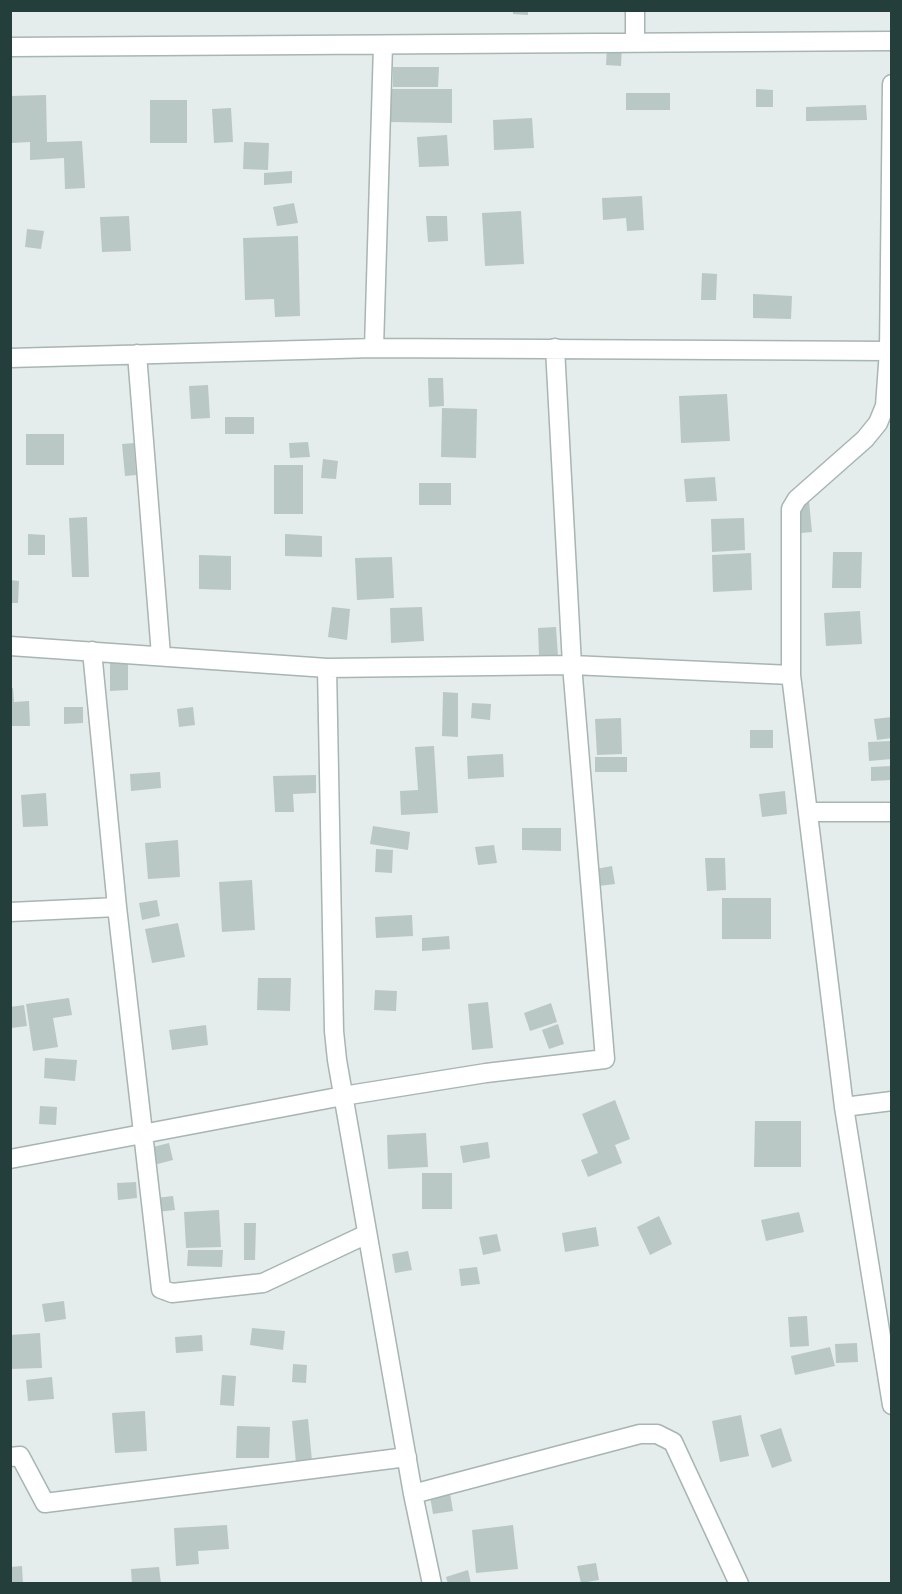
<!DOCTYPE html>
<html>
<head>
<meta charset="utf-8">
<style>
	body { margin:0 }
	#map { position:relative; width:902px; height:1594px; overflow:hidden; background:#e4edeb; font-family:"Exo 2",sans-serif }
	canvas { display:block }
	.frame { position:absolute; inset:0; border:12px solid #243e3c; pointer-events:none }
</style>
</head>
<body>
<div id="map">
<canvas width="902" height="1594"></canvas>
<div class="frame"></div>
</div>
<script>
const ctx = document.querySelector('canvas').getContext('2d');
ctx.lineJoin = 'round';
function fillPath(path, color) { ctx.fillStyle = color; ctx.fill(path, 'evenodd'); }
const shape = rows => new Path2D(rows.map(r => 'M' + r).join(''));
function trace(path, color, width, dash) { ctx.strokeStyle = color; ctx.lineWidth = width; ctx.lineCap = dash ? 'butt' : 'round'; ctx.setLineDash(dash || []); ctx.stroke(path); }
fillPath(shape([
	[513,10,528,10,528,15,513,14],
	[607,46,622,46,621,66,606,65],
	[393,67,439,67,438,87,393,87],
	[390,89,452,89,452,123,390,122],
	[756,89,773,90,773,107,756,107],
	[626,93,670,93,670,110,626,110],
	[46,95,47,142,82,141,85,188,65,189,64,158,30,160,30,142,12,143,10,96],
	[150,100,187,100,187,143,150,143],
	[866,105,867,120,806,121,806,107],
	[231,108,233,142,214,143,212,109],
	[532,118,534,148,494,150,493,120],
	[447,135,449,166,419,167,417,137],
	[244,142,269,143,268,170,243,169],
	[292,171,292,183,264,185,264,173],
	[642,196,644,230,627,231,626,218,603,220,602,198],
	[294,203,298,223,277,226,273,207],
	[521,211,524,264,485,266,482,213],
	[129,216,131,251,102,252,100,217],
	[426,216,447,216,448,241,428,242],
	[27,229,44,231,41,249,25,247],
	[298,236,300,316,275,317,274,299,245,300,243,238],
	[702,273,717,274,716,300,701,300],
	[753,294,792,296,791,319,753,318],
	[428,378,443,378,444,406,429,407],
	[208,385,210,418,191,419,189,386],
	[727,394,730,441,681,443,679,396],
	[442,408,477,409,476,458,441,457],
	[225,417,254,417,254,434,225,434],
	[26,434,64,434,64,465,26,465],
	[308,442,310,457,290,458,289,443],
	[134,443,136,475,125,476,122,444],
	[323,459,338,461,336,479,321,478],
	[274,465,303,465,303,514,274,514],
	[715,477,717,501,686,502,684,479],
	[419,483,451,483,451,505,419,505],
	[809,501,812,532,801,533,797,502],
	[87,517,89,577,72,577,69,518],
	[744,518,745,550,712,552,711,519],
	[28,534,45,535,45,555,28,555],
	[285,534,322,536,322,557,285,556],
	[833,552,862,552,861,588,832,588],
	[751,553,752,590,713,592,712,555],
	[199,555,231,556,231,590,199,589],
	[392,557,394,598,357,600,355,558],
	[10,580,19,581,18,603,10,603],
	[332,607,350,609,347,640,328,637],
	[422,607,424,641,391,643,390,608],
	[860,611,862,644,826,646,824,613],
	[556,627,558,656,539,657,538,628],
	[110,662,128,662,128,690,110,691],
	[10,688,13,688,14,702,29,701,30,726,10,726],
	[443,692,458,693,458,737,442,736],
	[472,703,491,704,490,720,471,718],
	[64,707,83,707,83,723,64,724],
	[193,707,195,725,179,727,177,709],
	[892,717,892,738,877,740,874,719],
	[621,718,622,754,597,755,595,719],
	[750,730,773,730,773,748,750,748],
	[892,741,892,759,869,761,868,742],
	[434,746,438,813,401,815,400,791,418,790,415,747],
	[503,754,504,777,468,779,467,756],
	[595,757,627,757,627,772,595,772],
	[892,766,892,780,871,781,871,767],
	[160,772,161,788,131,791,130,774],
	[316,775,316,793,293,794,294,812,275,812,273,776],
	[785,791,787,814,762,817,759,794],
	[46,793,48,826,23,827,21,795],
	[373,826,410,832,408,850,370,844],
	[522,828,561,828,561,851,522,850],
	[178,840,180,877,148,879,145,843],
	[494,845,497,863,478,865,475,847],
	[376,849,393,850,392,873,375,872],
	[705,858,725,858,726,890,707,891],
	[612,866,615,884,599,886,596,869],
	[252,880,255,930,222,932,219,882],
	[722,898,771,898,771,939,722,939],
	[157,900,160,916,142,920,139,903],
	[412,915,413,936,376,938,375,917],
	[178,923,185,957,152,963,145,929],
	[449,936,450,949,422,951,422,938],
	[258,978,291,978,290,1011,257,1010],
	[375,990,397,991,396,1011,374,1010],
	[69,998,72,1015,53,1018,58,1047,33,1051,26,1004],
	[488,1002,493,1048,472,1050,468,1004],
	[551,1003,557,1022,530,1031,524,1013],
	[24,1005,27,1026,11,1028,10,1007],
	[558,1024,564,1044,549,1049,542,1030],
	[206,1025,208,1045,172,1050,169,1030],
	[45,1058,77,1060,75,1081,44,1078],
	[615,1100,630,1139,615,1145,622,1163,588,1177,581,1160,598,1153,582,1114],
	[40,1106,57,1107,56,1125,39,1124],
	[755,1121,801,1121,801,1167,754,1167],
	[426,1133,428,1167,388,1169,387,1135],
	[488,1142,490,1158,463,1163,460,1146],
	[169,1143,173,1160,154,1165,149,1148],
	[422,1173,452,1173,452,1209,422,1209],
	[136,1182,137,1198,118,1200,117,1183],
	[173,1196,175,1210,157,1212,156,1198],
	[219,1210,221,1247,186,1248,184,1212],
	[799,1212,804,1232,766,1241,761,1220],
	[659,1216,672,1244,650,1255,637,1227],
	[244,1223,256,1223,255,1260,244,1260],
	[596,1227,599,1246,565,1252,562,1233],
	[497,1234,501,1251,483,1255,479,1237],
	[188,1250,223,1250,222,1267,187,1266],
	[408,1251,412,1270,395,1273,392,1254],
	[477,1267,480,1284,461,1286,459,1269],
	[64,1301,66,1319,45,1322,42,1304],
	[807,1316,809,1346,790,1347,788,1317],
	[252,1328,285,1331,283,1350,250,1345],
	[40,1333,42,1368,10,1369,10,1335],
	[202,1335,203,1351,176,1353,175,1337],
	[857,1343,858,1362,836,1363,835,1344],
	[830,1347,835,1366,795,1375,791,1356],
	[293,1364,307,1365,306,1383,292,1382],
	[222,1375,236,1376,234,1406,220,1405],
	[52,1377,54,1399,28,1401,26,1380],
	[145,1411,147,1451,115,1453,112,1413],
	[741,1415,749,1456,720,1462,712,1421],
	[308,1419,312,1461,296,1463,292,1421],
	[237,1426,270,1427,269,1458,236,1458],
	[781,1428,792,1461,772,1468,760,1435],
	[450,1493,453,1511,433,1514,430,1496],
	[227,1525,229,1549,198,1551,199,1564,176,1566,174,1528],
	[513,1525,518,1569,476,1573,472,1530],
	[596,1563,599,1580,581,1583,577,1566],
	[22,1566,23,1584,10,1584,10,1567],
	[159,1567,161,1584,132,1584,131,1569],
	[468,1570,471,1584,448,1584,446,1577]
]), '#b9c8c4');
const street = shape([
	[635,42,635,10],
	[10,47,892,41],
	[892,84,889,351,885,406,878,423,865,439,797,499,791,509,791,675,844,1107,892,1405],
	[374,348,383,45],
	[137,354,161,655],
	[10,358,374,348,889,351],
	[10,646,327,668,572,665,791,675],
	[92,651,117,907,161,1289,172,1293,263,1283,367,1234],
	[327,668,334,1031,337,1060,413,1494,432,1584],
	[808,812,892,812],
	[10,912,117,907],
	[844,1107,892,1101],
	[10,1159,343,1096,486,1073,605,1059,572,665,555,348],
	[10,1457,20,1456,45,1503,407,1457],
	[413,1494,640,1434,657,1434,673,1442,739,1584]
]);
trace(street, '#a7b5b3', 21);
trace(street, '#fff', 18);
</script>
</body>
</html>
